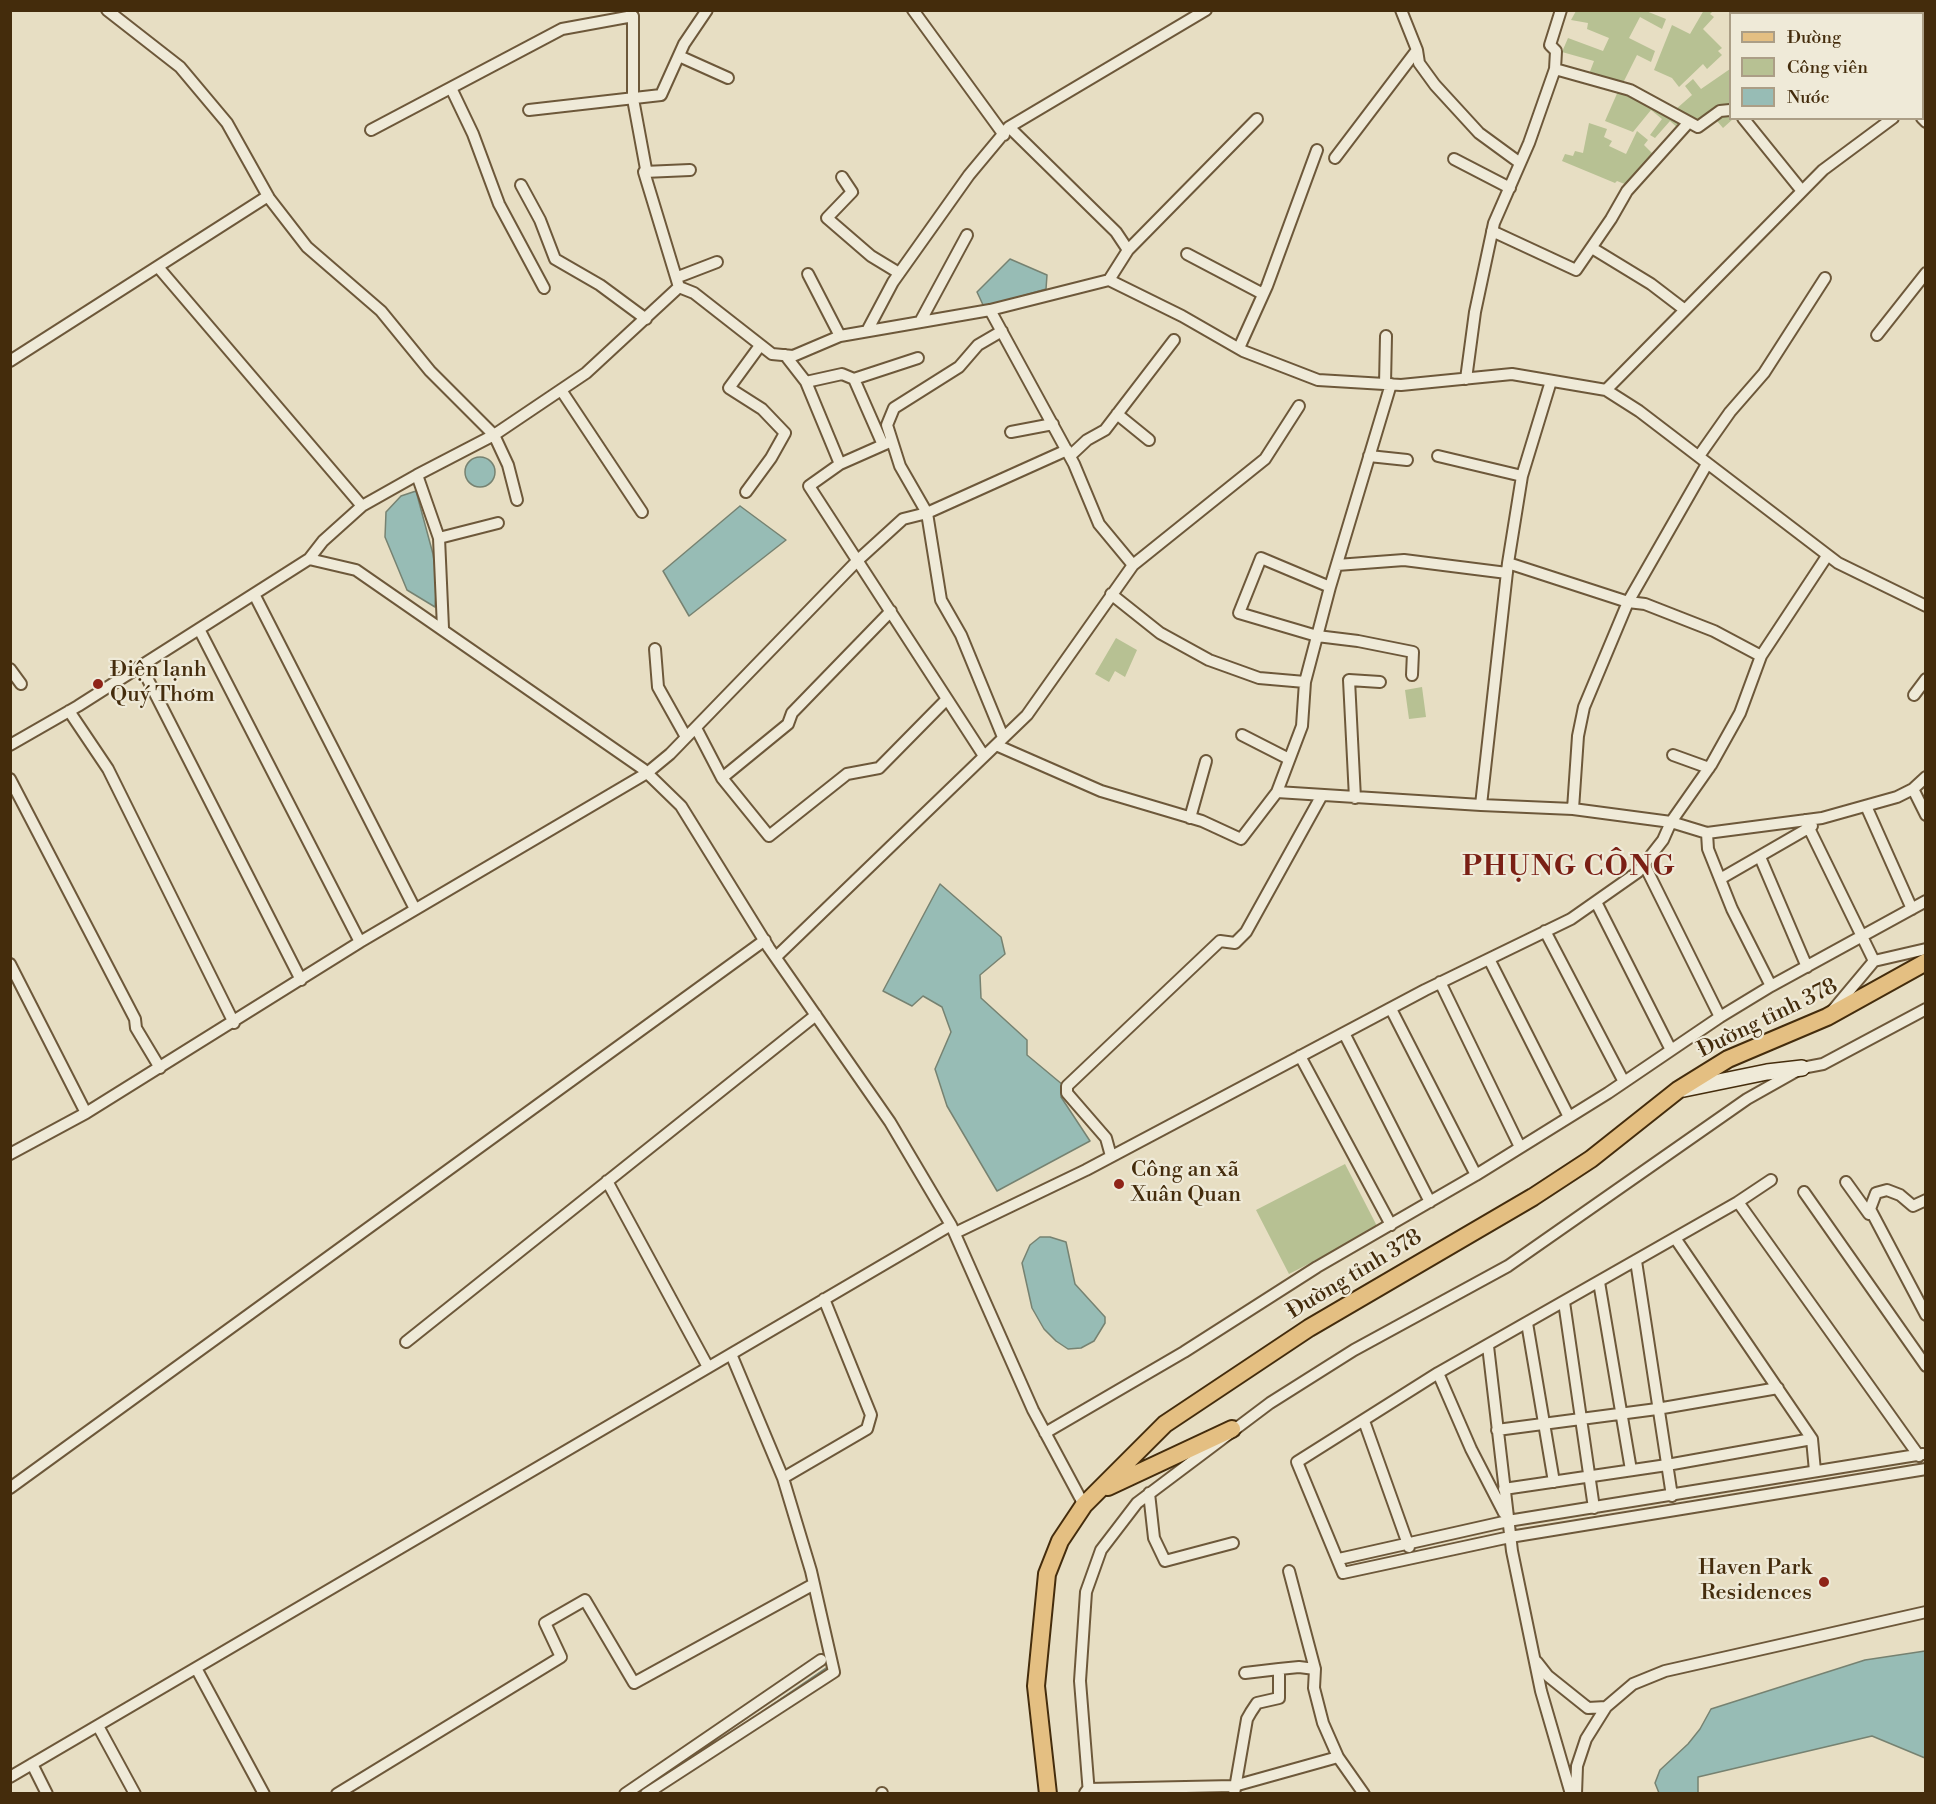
<!DOCTYPE html>
<html>
<head>
<meta charset="utf-8">
<style>
	body { margin:0 }
	#map { position:relative; width:1936px; height:1804px; overflow:hidden; background:#e7dec3; font-family:"Libre Bodoni",serif }
	canvas { display:block }
	.frame { position:absolute; inset:0; border:12px solid #442c0c; pointer-events:none }
	.legend { position:absolute; left:1729px; top:12px; width:195px; height:108px; box-sizing:border-box; background:#efead8; border:2px solid #ab9e86; margin:0; padding:8px 10px; list-style:none; font-size:18px; color:#442c0c }
	.legend li { display:flex; align-items:center; gap:12px; height:30px }
	.legend b { width:30px; border:2px solid #ab9e86 }
</style>
</head>
<body>
<div id="map">
<canvas width="1936" height="1804"></canvas>
<div class="frame"></div>
<ul class="legend">
<li><b style="height:8px;background:#e4bf82"></b>Đường</li>
<li><b style="height:16px;background:#b7c193"></b>Công viên</li>
<li><b style="height:16px;background:#97bcb5"></b>Nước</li>
</ul>
</div>
<script>
const ctx = document.querySelector('canvas').getContext('2d');
ctx.lineJoin = 'round';
function fillPath(path, color) { ctx.fillStyle = color; ctx.fill(path, 'evenodd'); }
const shape = rows => new Path2D(rows.map(r => 'M' + r).join(''));
function trace(path, color, width, dash) { ctx.strokeStyle = color; ctx.lineWidth = width; ctx.lineCap = dash ? 'butt' : 'round'; ctx.setLineDash(dash || []); ctx.stroke(path); }
function write(font, color, halo, rows, align = 'center') {
  ctx.font = font + ' "Libre Bodoni",serif'; ctx.lineWidth = 4.5; ctx.setLineDash([]); ctx.textBaseline = 'middle'; ctx.strokeStyle = halo; ctx.fillStyle = color; for (const [text, x, y, turn = 0] of rows) {
    ctx.save(); ctx.translate(x, y); ctx.rotate((+turn || 0) * Math.PI / 180); ctx.textAlign = isNaN(turn) ? turn : align; if (halo) ctx.strokeText(text, 0, 0); ctx.fillText(text, 0, 0); ctx.restore();
  }
}
fillPath(shape([
	[1704,10,1713,11,1710,14,1714,17,1703,29,1722,48,1718,51,1722,55,1707,69,1703,64,1679,87,1672,78,1654,70,1672,25,1690,34],
	[1576,11,1646,11,1666,19,1662,29,1640,17,1629,38,1655,51,1651,62,1637,55,1622,85,1589,74,1594,61,1562,52,1568,38,1603,51,1609,38,1587,29,1588,23,1571,20],
	[1730,69,1730,118,1733,119,1723,128,1712,115,1701,125,1675,110,1692,95,1685,86,1693,79,1701,89],
	[1619,89,1686,122,1679,129,1670,121,1655,138,1650,135,1662,119,1651,110,1633,132,1605,121],
	[1589,123,1607,129,1604,137,1612,141,1609,146,1626,154,1637,131,1648,140,1644,145,1654,155,1627,185,1617,181,1615,183,1562,161,1565,154,1573,156,1575,151,1583,153],
	[1116,638,1137,650,1125,677,1115,671,1109,682,1095,674],
	[1422,687,1426,717,1409,719,1405,690],
	[1345,1164,1378,1228,1289,1274,1256,1210]
]), '#b7c193');
const water = shape([
	[1010,259,1047,275,1046,289,984,307,977,292,1010,259],
	'465 472a15 15 0 1 1 30 0a15 15 0 1 1-30 0Z',
	[416,491,433,554,437,580,435,607,407,590,385,537,386,512,401,496,416,491],
	[740,506,786,540,689,616,663,571,740,506],
	[940,884,1001,937,1005,954,980,975,981,998,1027,1040,1027,1055,1063,1085,1061,1097,1090,1141,997,1191,947,1106,935,1069,951,1032,942,1007,923,996,912,1006,883,991,940,884],
	[1040,1237,1050,1237,1066,1242,1075,1284,1105,1317,1105,1323,1094,1341,1081,1348,1068,1349,1056,1341,1044,1329,1032,1308,1022,1263,1030,1245,1040,1237],
	[1925,1651,1925,1758,1872,1736,1698,1777,1698,1793,1659,1793,1655,1783,1660,1770,1688,1744,1700,1729,1711,1709,1865,1660,1925,1651]
]);
fillPath(water, '#97bcb5');
trace(water, '#768271', 1.5);
trace(shape([
	[763,1712,829,1667]
]), '#768271', 3);
const minor = shape([
	[107,10,180,67,227,123,269,198,307,247,381,311,430,371,494,435,508,465,517,500],
	[913,10,1004,135],
	[1782,10,1786,14],
	[1417,50,1419,63,1435,85,1479,133,1520,163],
	[679,56,728,78],
	[1555,69,1630,90,1698,127,1720,111,1730,110],
	[451,88,473,134,499,204,544,288],
	[1922,97,1926,95],
	[529,110,661,95,684,44,707,10],
	[1743,118,1802,191],
	[1922,118,1926,122],
	[1009,127,1116,232,1128,250,1109,280],
	[371,130,562,29,633,16,633,99,646,169,644,172,679,287],
	[1335,158,1417,50,1401,10],
	[1454,159,1510,188],
	[644,172,690,170],
	[842,177,852,192,827,218,871,256,899,273],
	[521,185,540,220,555,259,600,285,646,319],
	[1492,231,1576,270,1611,219,1627,191,1689,122],
	[1592,248,1651,284,1685,310],
	[1128,250,1257,119],
	[1187,254,1263,294],
	[158,267,362,506],
	[808,274,840,336],
	[678,277,717,262],
	[990,310,1074,464,1099,524,1133,565],
	[920,322,967,235],
	[867,331,893,282,969,175,1009,127,1206,10],
	[1002,331,978,345,959,367,894,408,887,425,900,466,927,513,941,600,961,635,1003,737],
	[1877,335,1926,273],
	[1239,348,1267,286,1317,150],
	[785,355,806,382,840,464],
	[10,361,268,196],
	[854,379,883,445],
	[1466,379,1475,312,1494,223,1529,143,1555,69,1556,51,1550,45,1561,10],
	[806,382,842,374,854,379,918,358],
	[1385,384,1386,336],
	[561,390,642,512],
	[1606,390,1823,170,1893,118],
	[1117,414,1149,440],
	[1011,432,1053,424],
	[892,441,840,464,809,486,984,756],
	[1070,456,1087,440,1105,430,1174,340],
	[1369,456,1407,460],
	[1438,456,1522,476],
	[1699,456,1730,412,1764,373,1825,278],
	[746,492,771,458,785,433,762,409,729,388,759,347],
	[439,538,498,523],
	[309,559,356,570,643,769,681,806,769,948,890,1122,951,1225,1033,1410,1084,1505],
	[1508,563,1522,476,1551,381],
	[1337,565,1404,560,1507,573],
	[1330,587,1261,558,1239,613,1317,636,1358,641,1413,652,1412,675],
	[254,594,415,909],
	[1111,594,1160,633,1209,660,1259,678,1305,682,1330,587,1391,384],
	[443,628,439,538,417,475,494,435,586,373,679,287,694,293,772,354,793,356,840,336,990,310,1109,280,1182,316,1243,351,1318,380,1401,385,1512,374,1606,390,1639,411,1838,563,1926,606],
	[199,629,360,942],
	[655,649,658,687,686,737],
	[1761,656,1740,713,1711,765,1671,822,1707,833,1822,818,1897,797,1913,789,1926,777],
	[141,666,301,980],
	[10,669,21,684],
	[1914,695,1926,679],
	[69,711,108,769,234,1023],
	[696,728,722,778,769,836,847,774,879,768,947,699],
	[1242,735,1289,759],
	[10,745,78,706,309,559,323,541,362,506,417,475],
	[996,745,1101,791,1202,821,1241,839,1277,792,1302,726,1305,682],
	[1673,755,1709,768],
	[722,778,788,724,792,713,891,611],
	[10,779,135,1019,136,1028,160,1068],
	[1913,789,1926,815],
	[1277,792,1481,805,1508,563,1628,602,1645,604,1714,631,1761,656,1827,556],
	[1355,798,1349,680,1380,682],
	[1866,806,1912,909],
	[1573,809,1578,736,1584,707,1628,602,1707,464],
	[1190,818,1206,761],
	[1805,820,1874,961],
	[1707,833,1708,849,1732,909,1771,986],
	[1760,857,1807,967],
	[1644,864,1720,1017],
	[1720,879,1812,826],
	[1596,902,1671,1050],
	[1545,931,1624,1082],
	[776,957,1027,715,1133,565,1265,459,1299,406],
	[1489,959,1569,1117],
	[10,964,86,1113],
	[1440,982,1520,1147],
	[1391,1009,1476,1175],
	[1833,1010,1874,961,1926,949],
	[1345,1035,1430,1202],
	[1300,1056,1391,1225],
	[10,1154,86,1113,360,942,647,773,670,754,858,560,903,519,927,513,1067,450],
	[1111,1156,1106,1138,1067,1093,1067,1086,1220,941,1235,943,1246,932,1322,795],
	[607,1181,708,1367],
	[1846,1182,1869,1214],
	[1804,1192,1926,1366],
	[1926,1200,1913,1206,1900,1195,1887,1190,1876,1193,1870,1209,1926,1315],
	[1738,1202,1771,1180],
	[955,1233,1086,1170,1425,990,1571,919,1638,872,1663,840,1671,822,1573,809,1481,805],
	[1675,1238,1812,1439,1815,1471],
	[1636,1261,1672,1496],
	[1599,1282,1631,1470],
	[1564,1302,1594,1508],
	[1527,1323,1554,1482],
	[406,1342,816,1015],
	[1488,1346,1512,1551,1541,1691,1571,1794],
	[1438,1373,1471,1449,1504,1513],
	[1364,1421,1409,1547],
	[1497,1430,1657,1409,1778,1388],
	[1045,1433,1184,1352,1317,1267,1476,1175,1608,1093,1720,1017,1771,986,1926,901],
	[1919,1456,1738,1202,1438,1373,1297,1462,1343,1573,1510,1537,1926,1469],
	[783,1478,867,1429,871,1415,824,1299],
	[10,1488,765,940],
	[1504,1489,1667,1465,1812,1439],
	[1149,1493,1154,1538,1165,1561,1233,1543],
	[1339,1559,1508,1521,1923,1454],
	[1537,1662,1548,1676,1588,1708,1606,1707],
	[196,1668,264,1794],
	[1245,1673,1279,1669],
	[98,1726,135,1794],
	[1338,1757,1364,1794],
	[32,1764,47,1794],
	[10,1777,951,1225],
	[882,1793,882,1794],
	[1085,1793,1088,1789,1234,1786,1338,1757,1323,1723,1314,1688,1315,1669],
	[337,1794,561,1657,545,1623,585,1600,634,1683,814,1584],
	[625,1794,821,1660],
	[646,1794,834,1672,811,1571,783,1478,731,1354],
	[1089,1794,1080,1681,1086,1592,1101,1550,1137,1503,1270,1403,1354,1350,1508,1266,1747,1099,1802,1068,1823,1064,1926,1009],
	[1234,1794,1247,1719,1251,1712,1257,1703,1279,1698,1279,1669,1299,1667,1315,1669,1289,1571],
	[1576,1794,1577,1766,1586,1739,1606,1707,1633,1684,1665,1671,1926,1612]
]);
const secondary = shape([
	[1684,1089,1767,1072,1802,1068]
]);
const primary = shape([
	[1108,1487,1232,1429],
	[1048,1794,1036,1686,1047,1574,1060,1541,1084,1505,1165,1424,1309,1328,1533,1197,1591,1159,1678,1090,1728,1059,1827,1017,1926,962]
]);
trace(minor, '#6d583a', 14);
trace(secondary, '#442c0c', 18);
trace(primary, '#442c0c', 20);
trace(minor, '#efead8', 10);
trace(secondary, '#efead8', 15);
trace(primary, '#e4bf82', 16);
for (const [x, y, r, color] of [
	[98,684,6,"#8f2418"],
	[1119,1184,6,"#8f2418"],
	[1824,1582,6,"#8f2418"]
]) { const dot = new Path2D(); dot.arc(x, y, r, 0, 2 * Math.PI); ctx.fillStyle = color; ctx.fill(dot); trace(dot, '#efead8', 2); }
write('22px', '#442c0c', '#efead8', [
	["Điện lạnh",110,671],
	["Quý Thơm",110,696],
	["Công an xã",1131,1171],
	["Xuân Quan",1131,1196],
	["Haven Park",1812,1569,"right"],
	["Residences",1812,1594,"right"]
], 'left');
write('22px', '#442c0c', '#efead8', [
	["Đường tỉnh 378",1768,1019,-26],
	["Đường tỉnh 378",1355,1275,-31]
]);
ctx.letterSpacing = '1.5px';
write('bold 28px', '#7a1f14', '#efead8', [
	["PHỤNG CÔNG",1569,868]
]);
ctx.letterSpacing = '0px';
</script>
</body>
</html>
